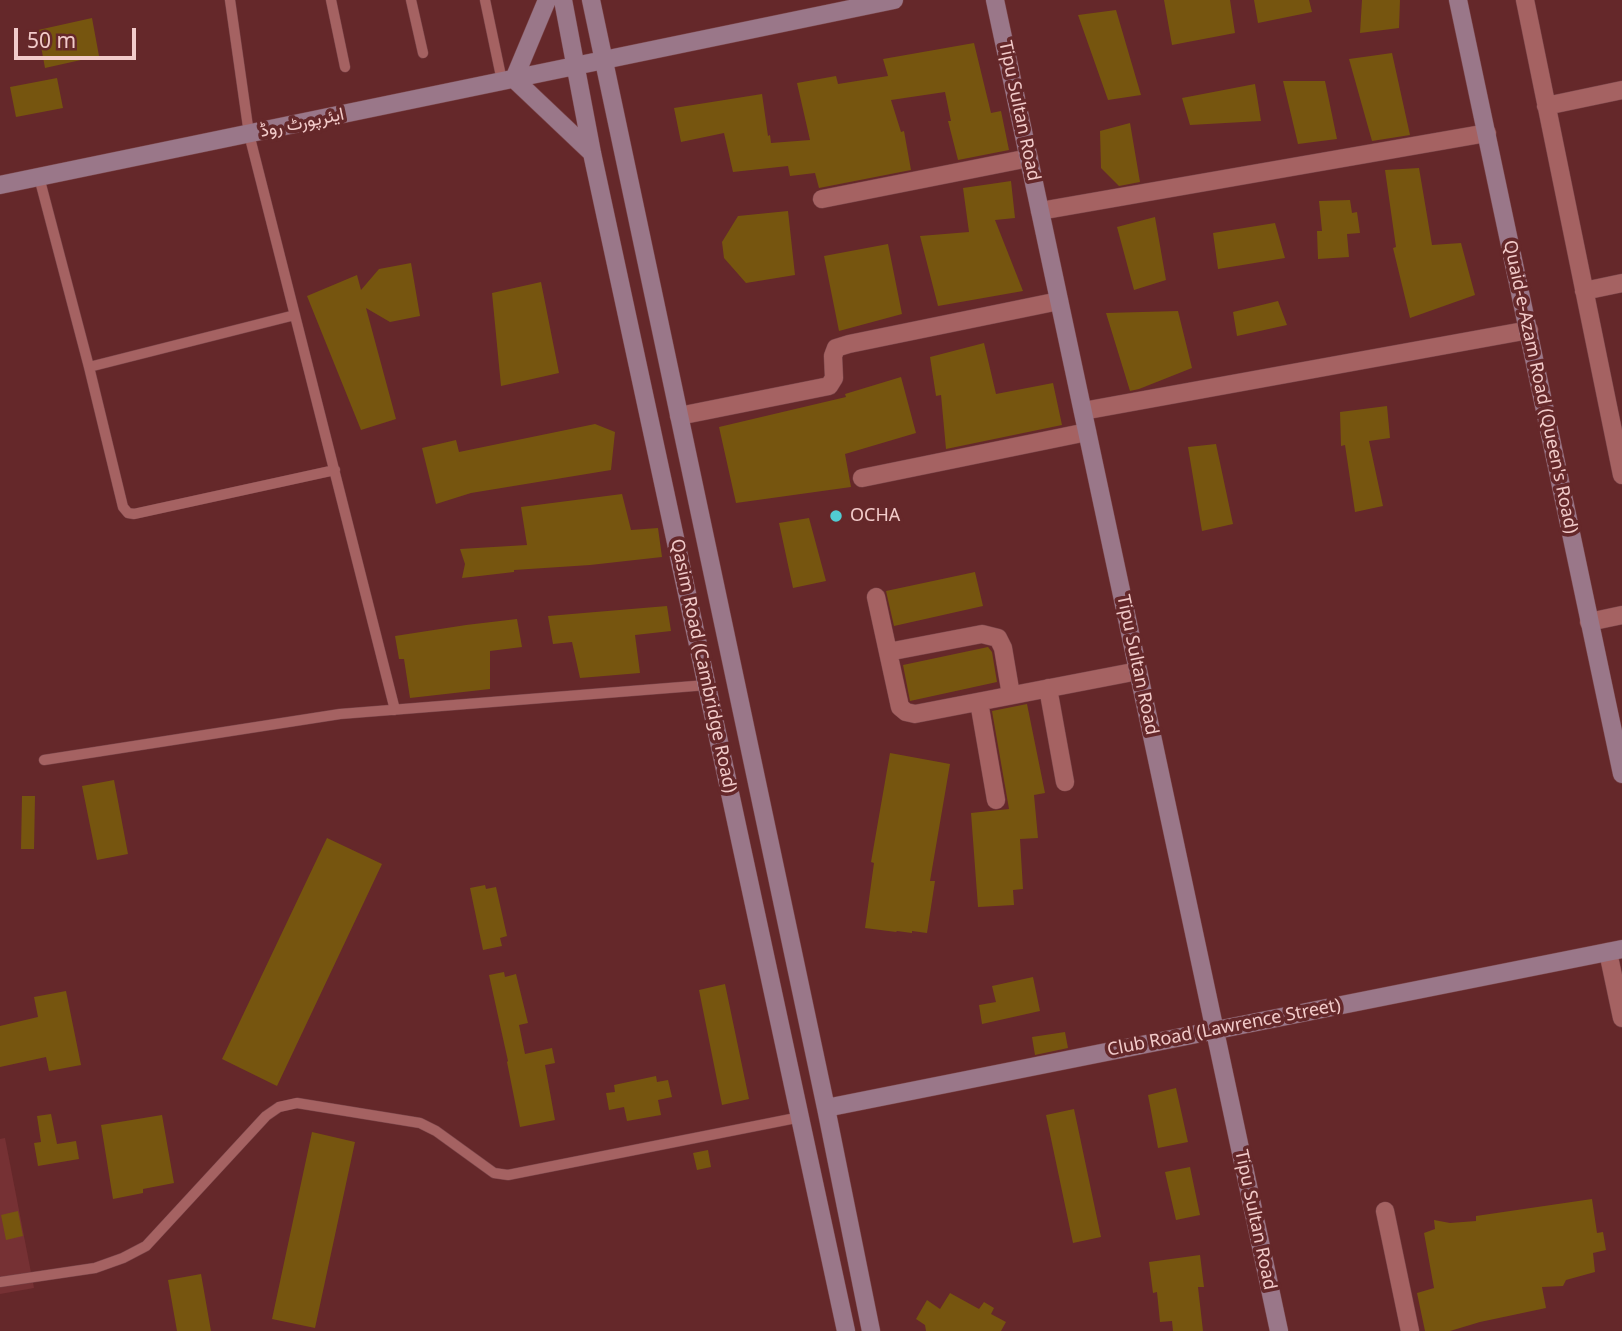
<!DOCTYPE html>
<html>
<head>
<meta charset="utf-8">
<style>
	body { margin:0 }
	#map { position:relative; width:1622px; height:1331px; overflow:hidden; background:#65282a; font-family:"Noto Sans",sans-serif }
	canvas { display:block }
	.scale { position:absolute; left:14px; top:28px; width:122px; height:32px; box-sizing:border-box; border:4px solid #f2cbca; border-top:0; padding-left:9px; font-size:21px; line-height:24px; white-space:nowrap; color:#f2cbca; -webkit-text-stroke:5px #65282a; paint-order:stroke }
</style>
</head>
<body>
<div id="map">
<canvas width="1622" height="1331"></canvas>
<div class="scale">50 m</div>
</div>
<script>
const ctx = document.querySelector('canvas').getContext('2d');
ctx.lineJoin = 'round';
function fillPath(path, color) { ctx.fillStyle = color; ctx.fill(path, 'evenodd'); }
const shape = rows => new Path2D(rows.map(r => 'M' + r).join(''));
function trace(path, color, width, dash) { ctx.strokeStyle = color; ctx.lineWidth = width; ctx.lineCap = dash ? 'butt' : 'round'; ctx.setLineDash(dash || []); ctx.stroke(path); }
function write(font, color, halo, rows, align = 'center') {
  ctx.font = font + ' "Noto Sans",Vazirmatn,sans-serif'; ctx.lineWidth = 7; ctx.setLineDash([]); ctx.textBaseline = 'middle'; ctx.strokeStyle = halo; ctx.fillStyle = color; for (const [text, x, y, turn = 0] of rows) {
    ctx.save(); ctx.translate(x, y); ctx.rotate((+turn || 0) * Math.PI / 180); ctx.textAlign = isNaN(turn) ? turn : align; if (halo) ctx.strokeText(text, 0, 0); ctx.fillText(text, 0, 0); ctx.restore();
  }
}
fillPath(shape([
	[5,1138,34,1288,0,1294,0,1139]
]), '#763134');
fillPath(shape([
	[1164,0,1230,0,1235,33,1172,45],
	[1254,0,1309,0,1312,12,1258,23],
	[1362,0,1400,0,1399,28,1360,33],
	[1116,10,1141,95,1108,100,1078,15],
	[92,18,99,56,45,68,38,30],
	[974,43,991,113,1001,111,1009,150,958,160,948,121,951,121,945,92,891,100,901,132,904,131,911,170,819,188,815,173,790,176,788,166,733,172,724,133,681,142,674,108,762,94,768,136,770,135,771,143,810,140,797,83,836,76,838,84,888,76,883,59],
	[1392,53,1410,135,1372,141,1349,59],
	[57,78,63,108,16,117,10,87],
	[1283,81,1325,81,1337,139,1298,144],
	[1255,84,1261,121,1190,125,1182,98],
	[1130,123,1140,182,1119,186,1101,168,1100,131],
	[1419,168,1432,245,1461,243,1475,295,1410,318,1393,248,1396,247,1385,170],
	[1011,181,1015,218,995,220,1023,291,938,306,920,236,969,232,963,188],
	[1350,200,1352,213,1357,212,1360,233,1347,234,1349,257,1318,259,1317,231,1322,231,1319,201],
	[788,211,795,275,746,283,724,258,722,242,738,216],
	[1155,217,1166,280,1134,290,1117,227],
	[1275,223,1285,258,1218,269,1213,233],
	[888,244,902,314,839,331,824,256],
	[411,263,420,316,390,322,366,308,396,419,361,430,307,296,357,275,361,290,379,269],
	[541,282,559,373,501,386,492,293],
	[1278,301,1287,325,1237,336,1233,312],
	[1178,311,1192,368,1139,389,1130,391,1106,313],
	[984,343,996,394,1053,383,1062,425,946,449,941,395,936,396,930,357],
	[901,377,916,433,845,454,851,487,736,503,719,427,846,397,845,394],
	[1387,406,1390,438,1369,441,1383,506,1355,512,1345,445,1341,446,1340,412],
	[595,424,615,432,611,470,471,493,436,504,422,448,456,440,459,452],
	[1216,444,1233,524,1202,531,1188,447],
	[622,494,631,530,658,528,662,557,590,565,514,570,514,572,462,578,465,564,460,549,527,545,521,507],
	[809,518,826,581,793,588,779,523],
	[975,572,983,606,894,626,886,591],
	[667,606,671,631,635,635,640,673,580,678,572,642,553,644,548,616],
	[517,619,522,647,490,651,490,689,410,698,404,659,399,659,395,636,466,625],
	[988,647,992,652,997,682,910,701,903,665],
	[1027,704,1045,793,1034,795,1038,838,1020,839,1023,889,1013,890,1014,905,978,907,971,813,1009,809,992,711],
	[890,753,950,764,930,881,935,881,927,933,912,931,912,933,897,931,896,932,865,928,874,863,871,862],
	[114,780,128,854,97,860,82,786],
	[22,796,35,796,34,849,21,849],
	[327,838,382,864,277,1086,222,1059],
	[485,885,486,889,496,887,507,936,500,938,502,946,483,950,470,888],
	[504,972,505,977,516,974,528,1023,519,1025,525,1054,552,1048,555,1063,545,1065,555,1120,520,1127,507,1062,508,1061,489,975],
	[1033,977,1040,1011,982,1024,979,1005,996,1002,992,986],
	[725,984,749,1099,722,1105,699,990],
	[66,991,81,1065,49,1071,46,1057,0,1067,0,1026,38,1017,34,997],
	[1065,1032,1068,1048,1035,1055,1032,1037],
	[656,1076,657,1082,668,1080,672,1097,658,1100,661,1115,627,1121,624,1107,609,1110,606,1093,615,1092,614,1085],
	[1176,1088,1188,1142,1158,1148,1148,1095],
	[1074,1109,1101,1237,1073,1243,1046,1115],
	[51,1114,57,1144,76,1141,79,1159,38,1166,34,1143,41,1142,37,1116],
	[162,1115,174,1183,143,1189,143,1193,113,1199,101,1125],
	[312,1132,355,1142,315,1328,272,1319],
	[708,1150,711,1167,697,1170,693,1153],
	[1190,1167,1200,1215,1176,1220,1165,1172],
	[1592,1199,1597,1233,1603,1232,1606,1250,1593,1253,1595,1272,1566,1280,1563,1286,1542,1287,1546,1308,1480,1322,1450,1331,1425,1331,1417,1293,1434,1288,1424,1233,1435,1229,1434,1220,1450,1223,1476,1221,1476,1216],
	[18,1211,23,1236,6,1240,1,1215],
	[1200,1255,1204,1287,1198,1287,1203,1331,1173,1331,1172,1321,1160,1322,1157,1292,1153,1293,1149,1262],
	[201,1274,211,1331,177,1331,168,1280],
	[950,1293,979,1309,984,1302,994,1308,991,1314,1006,1322,1001,1331,926,1331,925,1325,916,1319,927,1300,940,1309]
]), '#76550f');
const lane = shape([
	[230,0,249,134,395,710],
	[331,0,345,67],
	[411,0,423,53],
	[485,0,502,81],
	[39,177,89,367,123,507,128,513,134,514,335,470],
	[89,367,295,315],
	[44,760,340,714,707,685],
	[0,1282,95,1268,123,1258,146,1246,266,1116,279,1107,297,1103,420,1123,436,1131,494,1173,508,1175,801,1117]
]);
const street = shape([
	[1525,0,1622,475],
	[1546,106,1622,90],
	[822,199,1029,158],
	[1040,211,1487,133],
	[1584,291,1622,283],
	[1083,411,1529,330],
	[679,416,829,386,834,378,833,356,836,348,849,344,1059,301],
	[862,478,1087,432],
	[876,597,900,707,906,712,915,714,1138,671],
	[1589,622,1622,615],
	[888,652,982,634,998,638,1003,648,1011,695],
	[1048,688,1065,782],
	[979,702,996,800],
	[1608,952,1622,1018],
	[1385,1211,1410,1331]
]);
const secondary = shape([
	[547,0,514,79,592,153],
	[563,0,592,153,846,1331],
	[591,0,826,1108,871,1331],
	[995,0,1279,1331],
	[1458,0,1622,774],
	[0,185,894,0],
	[826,1108,1622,949]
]);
trace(lane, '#7a4549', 11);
trace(street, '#7a4549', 19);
trace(secondary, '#7a4549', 19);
trace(lane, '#a56262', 10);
trace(street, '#a56262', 18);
trace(secondary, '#9a7789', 18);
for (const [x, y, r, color] of [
	[836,516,7,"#51ccd3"]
]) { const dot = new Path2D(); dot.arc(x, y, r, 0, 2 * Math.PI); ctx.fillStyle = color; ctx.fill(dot); trace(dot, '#65282a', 2.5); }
write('18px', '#f2cbca', '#65282a', [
	["Tipu Sultan Road",1019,111,78],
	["ایئرپورٹ روڈ",302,123,-12],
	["Quaid-e-Azam Road (Queen's Road)",1540,387,78],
	["Tipu Sultan Road",1137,665,78],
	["Qasim Road (Cambridge Road)",703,666,78],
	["Club Road (Lawrence Street)",1224,1028,-11],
	["Tipu Sultan Road",1255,1220,78]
]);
write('18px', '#f2cbca', '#65282a', [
	["OCHA",850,516]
], 'left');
</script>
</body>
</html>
